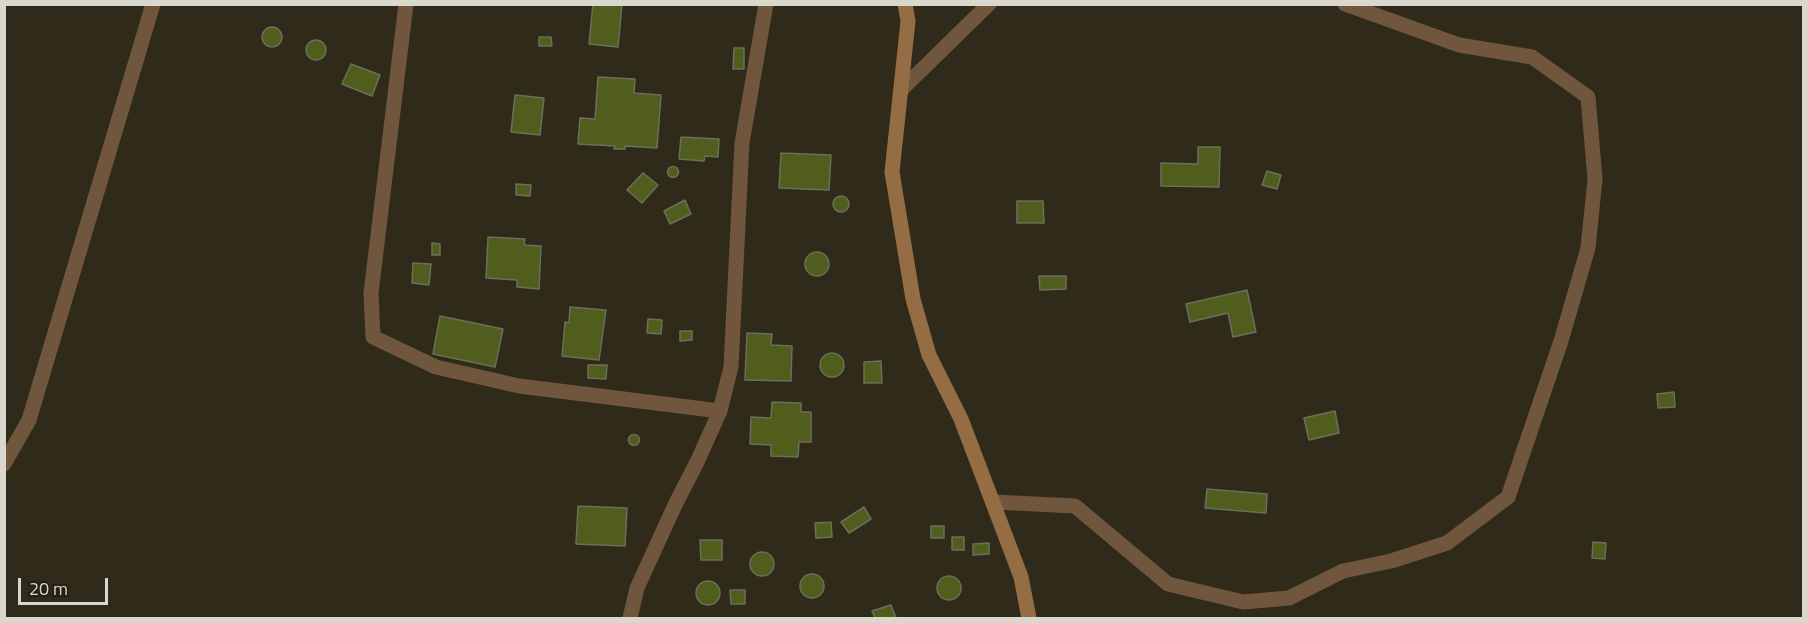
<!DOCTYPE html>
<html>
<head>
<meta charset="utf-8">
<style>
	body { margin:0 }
	#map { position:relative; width:1808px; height:623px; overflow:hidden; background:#2f2a1a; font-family:"Titillium Web",sans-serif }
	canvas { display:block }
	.frame { position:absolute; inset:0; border:6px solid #dad7cd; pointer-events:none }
	.scale { position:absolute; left:18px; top:578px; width:90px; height:27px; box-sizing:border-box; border:3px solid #dad7cd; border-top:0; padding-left:8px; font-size:18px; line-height:21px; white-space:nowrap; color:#dad7cd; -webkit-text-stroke:4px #262010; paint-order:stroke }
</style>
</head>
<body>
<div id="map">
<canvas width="1808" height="623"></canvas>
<div class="frame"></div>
<div class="scale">20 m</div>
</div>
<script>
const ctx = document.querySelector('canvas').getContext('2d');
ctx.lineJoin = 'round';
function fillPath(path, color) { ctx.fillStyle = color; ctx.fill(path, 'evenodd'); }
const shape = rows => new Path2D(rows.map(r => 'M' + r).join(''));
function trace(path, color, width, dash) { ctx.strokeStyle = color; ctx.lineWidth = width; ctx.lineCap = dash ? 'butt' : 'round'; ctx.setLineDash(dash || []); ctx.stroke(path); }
const building = shape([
	[593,4,622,4,618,47,589,44,593,4],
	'262 37a10 10 0 1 1 20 0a10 10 0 1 1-20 0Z',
	[539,37,551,37,552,46,539,46,539,37],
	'306 50a10 10 0 1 1 20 0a10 10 0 1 1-20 0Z',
	[734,48,744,48,744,69,733,69,734,48],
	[351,64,380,75,372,96,342,84,351,64],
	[598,77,635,79,634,93,661,95,657,148,625,146,625,149,614,149,615,146,578,144,580,118,595,119,598,77],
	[515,95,544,98,540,135,511,132,515,95],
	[681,137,719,139,718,157,705,156,704,161,679,159,681,137],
	[1198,147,1220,147,1219,187,1161,186,1161,163,1198,164,1198,147],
	[781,153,831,155,829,190,779,188,781,153],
	'667.5 172a5.5 5.5 0 1 1 11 0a5.5 5.5 0 1 1-11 0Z',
	[1267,171,1281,175,1277,189,1262,185,1267,171],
	[643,173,658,185,642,203,627,190,643,173],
	[516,184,531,185,530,196,516,195,516,184],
	'833 204a8 8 0 1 1 16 0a8 8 0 1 1-16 0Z',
	[685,200,691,214,670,224,664,211,685,200],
	[1017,201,1043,201,1044,223,1017,223,1017,201],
	[488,237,525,239,524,245,541,246,539,289,517,287,517,280,486,278,488,237],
	[432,243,440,244,440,255,432,255,432,243],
	'805 264a12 12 0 1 1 24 0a12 12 0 1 1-24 0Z',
	[413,263,431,264,429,285,412,283,413,263],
	[1039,276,1066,276,1066,289,1040,290,1039,276],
	[1247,290,1256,332,1233,337,1228,313,1190,322,1186,304,1247,290],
	[570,307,606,310,599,360,562,356,565,322,569,323,570,307],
	[440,316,503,329,495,367,433,354,440,316],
	[648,319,662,320,661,334,647,333,648,319],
	[680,331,692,331,692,340,680,341,680,331],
	[747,333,772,334,771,345,792,346,791,381,745,380,747,333],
	'820 365a12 12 0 1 1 24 0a12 12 0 1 1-24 0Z',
	[881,361,882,383,864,383,864,362,881,361],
	[588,365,607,365,606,379,588,378,588,365],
	[1674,392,1675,407,1658,408,1657,394,1674,392],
	[772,402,801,403,801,412,811,412,811,442,799,442,798,457,771,456,771,445,750,444,751,417,771,418,772,402],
	[1335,411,1339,433,1309,440,1304,418,1335,411],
	'628.5 440a5.5 5.5 0 1 1 11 0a5.5 5.5 0 1 1-11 0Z',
	[1207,489,1267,494,1266,513,1205,508,1207,489],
	[578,506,627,508,625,546,576,544,578,506],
	[864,507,871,519,849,533,841,522,864,507],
	[831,522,832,537,816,538,815,523,831,522],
	[931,526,944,526,944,538,931,538,931,526],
	[952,537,964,537,964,550,952,550,952,537],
	[700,540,722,540,722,560,701,560,700,540],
	[1593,542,1606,543,1605,559,1592,558,1593,542],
	[989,543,989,554,973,555,973,544,989,543],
	'750 564a12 12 0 1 1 24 0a12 12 0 1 1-24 0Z',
	'800 586a12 12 0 1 1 24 0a12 12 0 1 1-24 0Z',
	'937 588a12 12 0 1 1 24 0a12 12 0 1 1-24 0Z',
	'696 593a12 12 0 1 1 24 0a12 12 0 1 1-24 0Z',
	[730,590,745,590,745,604,731,604,730,590],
	[891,605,896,618,875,618,872,611,891,605]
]);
fillPath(building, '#515d1c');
trace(building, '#6b6f5d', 1.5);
trace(shape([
	[406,4,371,293,373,337,436,367,519,386,720,411],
	[901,90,989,4],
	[4,464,29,420,153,4],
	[994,502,1075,506,1168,584,1243,602,1289,598,1343,571,1391,561,1447,543,1508,497,1561,341,1588,248,1595,179,1588,97,1532,57,1459,45,1345,4],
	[630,618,637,588,675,505,698,460,720,411,731,367,742,143,766,4]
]), '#6f563d', 15);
trace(shape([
	[905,4,908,21,892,172,913,299,929,355,961,419,1021,577,1029,618]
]), '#956d44', 15);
</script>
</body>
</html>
